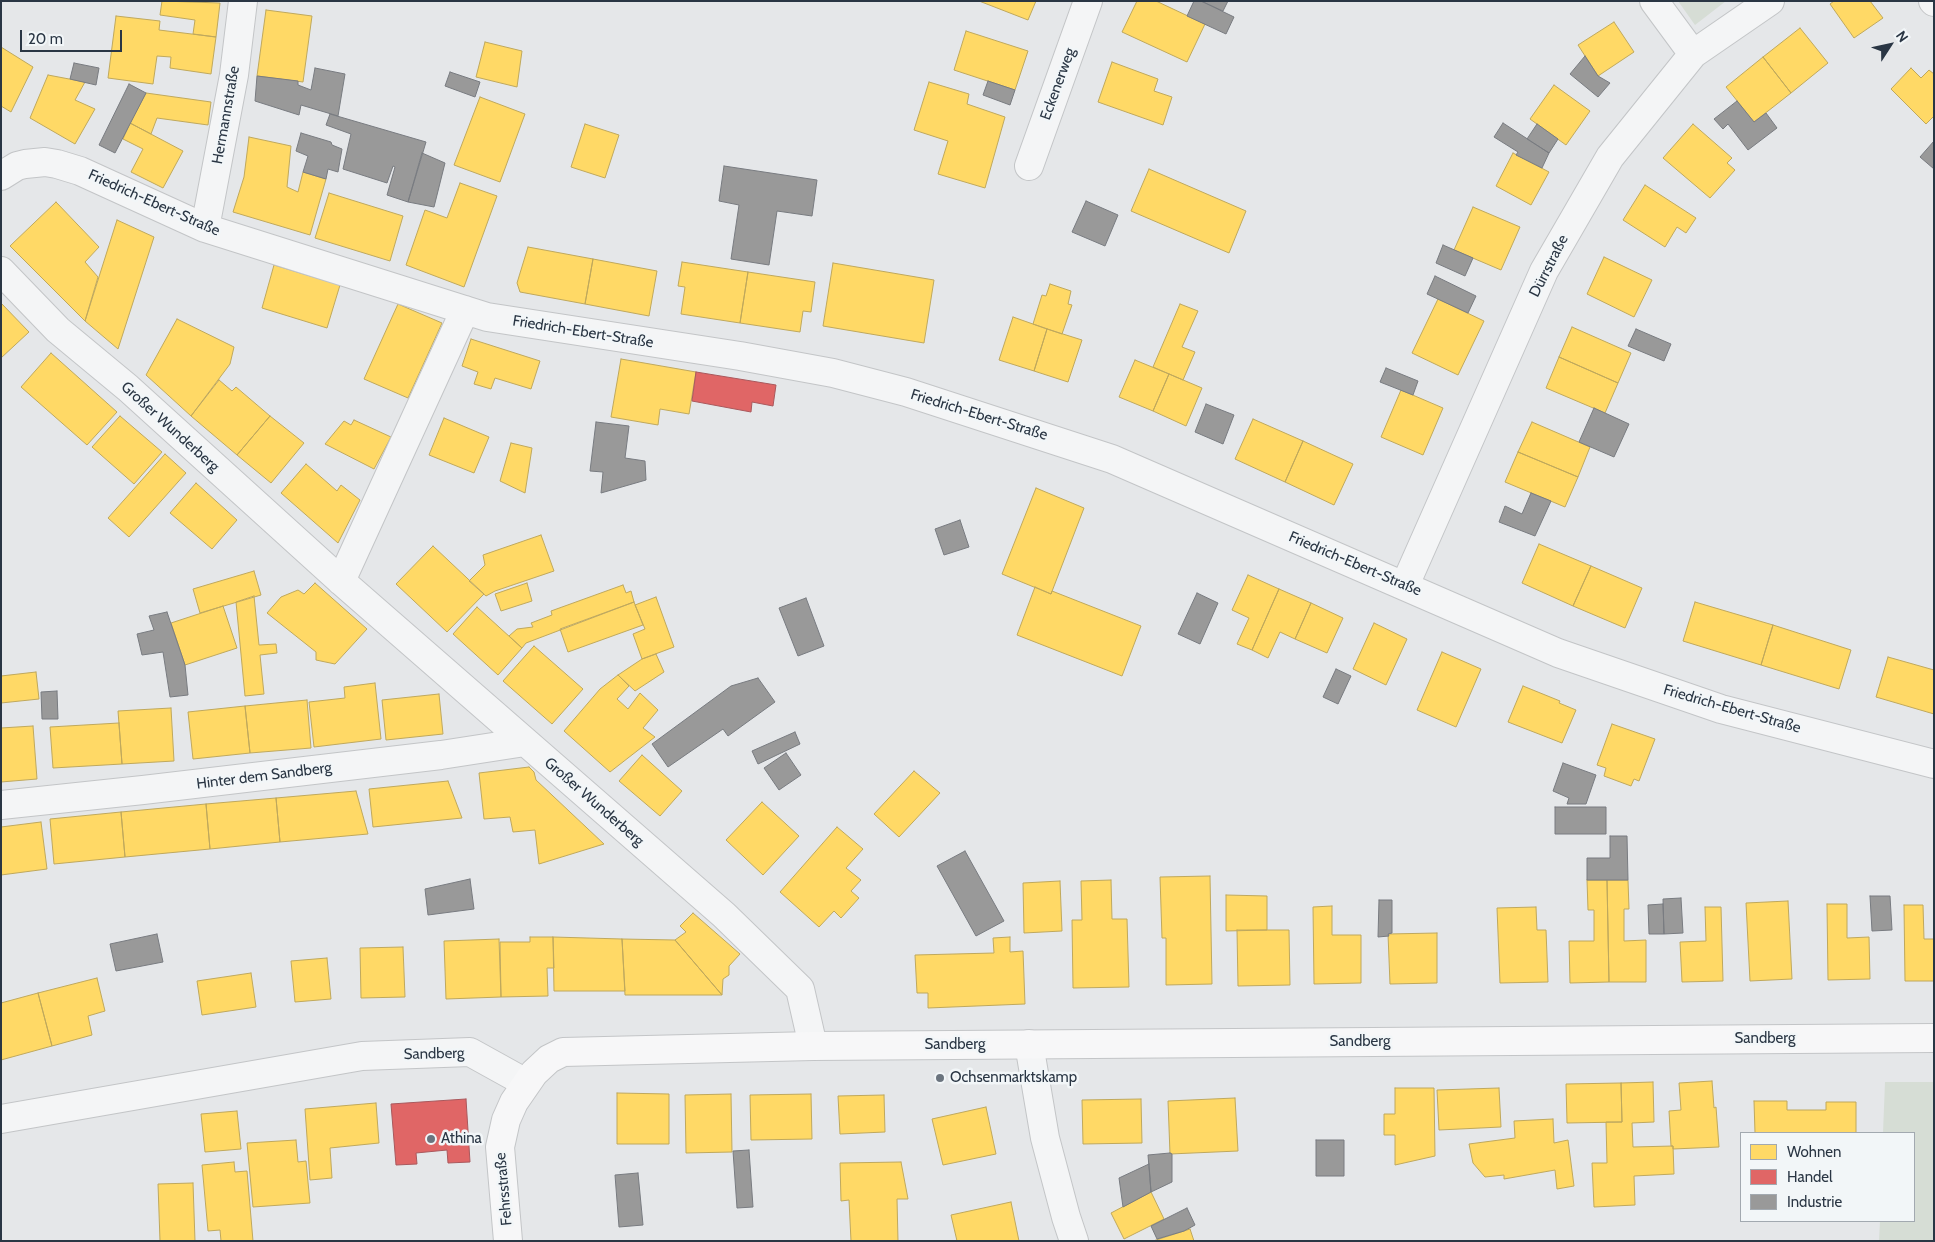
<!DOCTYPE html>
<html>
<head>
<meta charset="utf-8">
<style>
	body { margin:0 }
	#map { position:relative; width:1935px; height:1242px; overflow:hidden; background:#e5e7e9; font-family:Cabin,sans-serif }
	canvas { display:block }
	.frame { position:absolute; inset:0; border:2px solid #2a3644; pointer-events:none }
	.legend { position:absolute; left:1740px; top:1132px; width:175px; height:90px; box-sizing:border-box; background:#f2f6f8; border:1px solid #a2a9b0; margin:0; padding:6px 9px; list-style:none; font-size:15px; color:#2a3644 }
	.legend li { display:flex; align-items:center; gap:10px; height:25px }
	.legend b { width:25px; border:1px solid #a2a9b0 }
	.north { position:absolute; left:1865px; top:20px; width:50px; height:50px; -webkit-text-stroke:4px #f2f6f8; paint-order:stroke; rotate:55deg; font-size:14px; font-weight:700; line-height:20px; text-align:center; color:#2a3644 }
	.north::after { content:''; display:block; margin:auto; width:18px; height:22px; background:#2a3644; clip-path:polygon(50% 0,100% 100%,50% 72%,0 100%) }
	.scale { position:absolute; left:20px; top:30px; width:102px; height:22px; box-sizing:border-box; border:2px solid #2a3644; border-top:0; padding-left:6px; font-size:15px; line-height:18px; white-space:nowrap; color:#2a3644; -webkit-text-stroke:4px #f2f6f8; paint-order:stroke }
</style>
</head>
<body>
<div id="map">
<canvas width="1935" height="1242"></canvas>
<div class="frame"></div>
<ul class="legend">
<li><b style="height:14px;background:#ffd966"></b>Wohnen</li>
<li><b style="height:14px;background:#e06666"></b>Handel</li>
<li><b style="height:14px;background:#999"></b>Industrie</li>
</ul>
<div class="north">N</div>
<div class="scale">20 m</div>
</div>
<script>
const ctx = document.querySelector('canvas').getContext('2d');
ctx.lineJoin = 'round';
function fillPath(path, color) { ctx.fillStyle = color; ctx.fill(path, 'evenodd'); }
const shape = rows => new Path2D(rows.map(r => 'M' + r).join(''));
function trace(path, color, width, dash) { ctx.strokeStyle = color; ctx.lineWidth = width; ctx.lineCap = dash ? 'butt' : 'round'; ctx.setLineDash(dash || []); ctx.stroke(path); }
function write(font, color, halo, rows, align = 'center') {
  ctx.font = font + ' Cabin,sans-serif'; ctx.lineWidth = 5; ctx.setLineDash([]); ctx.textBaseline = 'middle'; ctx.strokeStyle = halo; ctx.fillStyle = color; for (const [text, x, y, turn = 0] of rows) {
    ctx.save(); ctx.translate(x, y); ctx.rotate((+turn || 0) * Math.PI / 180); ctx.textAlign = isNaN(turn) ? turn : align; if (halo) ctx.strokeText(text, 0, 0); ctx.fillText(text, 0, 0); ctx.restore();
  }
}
fillPath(shape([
	[1678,1,1726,1,1695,25],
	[1885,1082,1934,1082,1934,1241,1879,1241,1880,1221,1914,1221,1914,1133,1883,1133]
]), '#d6ddd5');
const homes = shape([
	[162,1,220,3,216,37,193,34,195,20,160,15,162,1],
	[979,1,1036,1,1028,20,979,1],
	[1137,1,1156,1,1205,24,1187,62,1122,32,1137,1],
	[1834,1,1870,1,1883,18,1854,38,1830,4,1834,1],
	[266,10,312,16,303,82,257,76,266,10],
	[116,16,160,21,159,30,216,37,211,74,170,68,171,57,157,56,153,84,108,78,116,16],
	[1614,22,1634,52,1598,76,1578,45,1614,22],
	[1800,28,1828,63,1791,93,1763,57,1800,28],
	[966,31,1028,51,1015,90,954,70,966,31],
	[485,42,522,51,517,87,476,77,485,42],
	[1,47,33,67,11,112,1,106,1,47],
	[1763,57,1791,93,1754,122,1726,87,1763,57],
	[1112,62,1158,79,1154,91,1172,97,1163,125,1098,102,1112,62],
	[1911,68,1921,78,1929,70,1934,74,1934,116,1926,124,1891,89,1911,68],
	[48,75,85,82,75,100,95,109,75,144,30,118,48,75],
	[929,82,969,94,967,104,1005,117,985,188,938,174,948,141,914,130,929,82],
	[1554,85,1590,111,1566,145,1530,119,1554,85],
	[146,93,211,102,208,125,157,118,151,134,130,123,146,93],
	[480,97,525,114,500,182,454,165,480,97],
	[130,123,183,151,163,188,131,172,143,149,123,139,130,123],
	[585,124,619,135,605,178,571,167,585,124],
	[1693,124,1732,158,1727,163,1735,170,1710,198,1663,158,1693,124],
	[249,137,291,146,287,187,298,192,303,172,326,179,310,235,233,212,244,177,249,137],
	[1513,153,1549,172,1531,205,1496,186,1513,153],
	[1149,169,1246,211,1229,253,1131,211,1149,169],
	[460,183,497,196,464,287,406,265,425,210,447,218,460,183],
	[1645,185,1696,218,1686,233,1677,227,1665,247,1623,220,1645,185],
	[329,193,403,216,390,261,315,238,329,193],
	[56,202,99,247,85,262,98,277,85,321,10,246,56,202],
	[1473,207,1520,227,1501,270,1454,250,1473,207],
	[117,220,154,237,118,349,85,321,117,220],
	[528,247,593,259,585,304,520,292,517,283,528,247],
	[1604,257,1652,280,1634,317,1587,294,1604,257],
	[593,259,657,271,649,316,585,304,593,259],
	[682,262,748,272,740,323,681,314,685,287,678,286,682,262],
	[833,263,934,280,924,343,823,326,833,263],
	[274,265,340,285,327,328,262,308,274,265],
	[748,272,815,282,811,312,803,311,800,332,740,323,748,272],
	[1050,284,1071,291,1068,304,1072,305,1062,334,1033,324,1042,295,1046,296,1050,284],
	[1438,299,1484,321,1458,375,1412,353,1438,299],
	[1,303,29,332,1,358,1,303],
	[398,304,442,323,408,398,364,379,398,304],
	[1180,304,1198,311,1182,347,1195,352,1183,380,1153,367,1180,304],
	[1013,317,1047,329,1034,371,999,360,1013,317],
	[177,319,234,347,230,364,191,416,146,375,177,319],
	[1572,327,1631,353,1618,383,1559,357,1572,327],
	[1047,329,1082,340,1068,382,1034,371,1047,329],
	[471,339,540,361,531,389,495,378,491,389,474,384,478,372,462,366,471,339],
	[51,353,117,412,87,445,21,387,51,353],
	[1559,357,1618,383,1605,413,1546,388,1559,357],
	[621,359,696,372,689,414,660,409,658,425,611,417,621,359],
	[1135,360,1169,374,1153,411,1119,397,1135,360],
	[1169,374,1202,388,1186,426,1153,411,1169,374],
	[219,380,232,391,236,387,270,416,237,455,191,416,219,380],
	[1401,390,1443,408,1423,455,1381,437,1401,390],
	[120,416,162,452,134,484,92,447,120,416],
	[270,416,304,443,271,483,237,455,270,416],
	[444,418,489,437,474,473,429,455,444,418],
	[1253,419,1303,441,1285,482,1235,459,1253,419],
	[354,420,391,437,374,469,325,444,344,421,351,425,354,420],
	[1532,422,1590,447,1578,477,1518,452,1532,422],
	[1303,441,1353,464,1334,505,1285,482,1303,441],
	[511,443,532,448,525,493,500,481,511,443],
	[1518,452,1578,477,1565,507,1505,482,1518,452],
	[165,454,186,473,129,537,108,518,165,454],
	[306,464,337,491,341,485,360,500,338,543,281,493,306,464],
	[196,483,237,520,212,549,170,513,196,483],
	[1036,488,1084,508,1051,594,1002,574,1036,488],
	[541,535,554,571,495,591,486,596,469,581,485,565,483,555,541,535],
	[1539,544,1591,566,1573,606,1522,583,1539,544],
	[433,546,484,594,447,632,396,584,433,546],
	[1591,566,1642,588,1625,628,1573,606,1591,566],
	[254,571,261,595,200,613,193,589,254,571],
	[1248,575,1279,589,1252,650,1237,644,1249,618,1232,610,1248,575],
	[315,583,367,629,335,664,316,660,316,652,267,613,281,597,298,590,304,594,315,583],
	[527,583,532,601,501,611,495,594,527,583],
	[623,585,626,593,631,591,634,602,526,643,522,648,509,636,517,629,533,627,531,623,552,615,551,611,623,585],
	[1035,587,1051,594,1052,591,1141,626,1122,676,1017,635,1035,587],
	[1279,589,1311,603,1295,639,1280,632,1268,658,1252,650,1279,589],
	[254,596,259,645,276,644,277,653,260,655,264,694,245,696,236,602,254,596],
	[656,597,674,647,642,659,633,634,645,629,635,605,656,597],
	[634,602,643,625,568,652,560,629,634,602],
	[1695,602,1773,625,1761,665,1683,641,1695,602],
	[1311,603,1343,618,1327,653,1295,639,1311,603],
	[223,606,237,648,185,665,171,623,223,606],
	[477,607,522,648,498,675,453,634,477,607],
	[1374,623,1407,639,1386,685,1353,669,1374,623],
	[1773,625,1851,650,1839,689,1761,665,1773,625],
	[534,646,583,689,552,724,503,681,534,646],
	[1442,652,1481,669,1456,727,1417,710,1442,652],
	[656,654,664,672,635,691,618,675,642,659,656,654],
	[1888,657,1934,670,1934,714,1876,697,1888,657],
	[36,672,39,699,1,703,1,676,36,672],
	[618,675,629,686,617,699,628,709,640,693,658,710,643,728,655,737,610,772,564,731,600,689,618,675],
	[375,683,381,739,314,747,309,702,345,698,344,687,375,683],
	[1523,686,1560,701,1559,703,1576,710,1562,743,1508,722,1523,686],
	[439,694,443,734,386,740,382,700,439,694],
	[307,700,311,748,250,753,245,706,307,700],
	[245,706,250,753,193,759,188,712,245,706],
	[171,708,174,761,122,764,118,711,171,708],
	[119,723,122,764,53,768,50,727,119,723],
	[1612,724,1655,739,1639,781,1634,779,1631,786,1604,776,1606,768,1597,765,1612,724],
	[33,726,37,779,1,782,1,728,33,726],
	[642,755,682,791,660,816,619,781,642,755],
	[529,767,534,772,536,780,604,844,539,864,535,830,513,832,510,817,484,819,479,773,529,767],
	[914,771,940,793,899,837,874,814,914,771],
	[448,781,462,818,373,827,369,789,448,781],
	[356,791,368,834,280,842,276,798,356,791],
	[276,798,280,842,210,849,206,804,276,798],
	[762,802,799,836,763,875,726,840,762,802],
	[206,804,210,849,125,857,121,812,206,804],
	[121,812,125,857,54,864,50,819,121,812],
	[41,822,47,869,1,875,1,827,41,822],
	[837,827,863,849,846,868,861,880,851,891,859,898,841,918,834,911,819,927,780,892,837,827],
	[1210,876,1212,984,1166,985,1166,938,1162,938,1160,877,1210,876],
	[1111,880,1112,919,1127,919,1129,987,1073,988,1072,920,1082,920,1081,881,1111,880],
	[1587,880,1607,880,1609,982,1570,983,1569,941,1594,941,1594,910,1588,910,1587,880],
	[1607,880,1628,880,1629,909,1624,909,1624,941,1646,940,1646,982,1609,982,1607,880],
	[1060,881,1062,931,1024,933,1023,883,1060,881],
	[1226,895,1267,896,1267,930,1226,931,1226,895],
	[1788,901,1792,979,1750,981,1746,903,1788,901],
	[1827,904,1847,904,1847,938,1869,937,1870,979,1828,980,1827,904],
	[1904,905,1923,905,1924,939,1934,939,1934,981,1905,981,1904,905],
	[1332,906,1332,935,1361,935,1361,983,1314,984,1313,907,1332,906],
	[1536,907,1537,930,1546,930,1548,982,1500,983,1497,908,1536,907],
	[1705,907,1721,907,1723,981,1682,982,1680,942,1706,941,1705,907],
	[693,913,740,954,729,966,729,975,723,979,722,995,675,940,686,932,680,926,693,913],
	[1237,930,1289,930,1290,985,1238,986,1237,930],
	[1437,933,1437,983,1390,984,1388,934,1437,933],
	[530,937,553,937,554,968,547,968,548,996,501,997,500,942,530,942,530,937],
	[553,937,622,939,625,991,554,991,553,937],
	[1010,937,1010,952,1023,951,1025,1004,928,1008,928,993,917,993,915,955,994,953,993,938,1010,937],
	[499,939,501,997,446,999,444,941,499,939],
	[622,939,675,940,722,995,625,995,622,939],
	[403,947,405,997,361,998,360,948,403,947],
	[327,958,331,999,295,1002,291,961,327,958],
	[251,973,256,1007,202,1015,197,981,251,973],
	[97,978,105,1011,88,1016,92,1035,52,1046,38,993,97,978],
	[38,993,52,1046,1,1060,1,1003,38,993],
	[1712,1081,1714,1108,1716,1107,1719,1147,1673,1149,1673,1146,1671,1146,1669,1111,1681,1110,1679,1083,1712,1081],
	[1653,1082,1654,1122,1632,1123,1633,1147,1673,1146,1674,1174,1634,1176,1635,1205,1594,1207,1592,1163,1607,1163,1606,1122,1622,1122,1621,1083,1653,1082],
	[1621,1083,1622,1122,1567,1123,1566,1084,1621,1083],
	[1395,1088,1434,1088,1435,1156,1395,1165,1395,1135,1384,1135,1384,1114,1395,1114,1395,1088],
	[1499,1088,1501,1127,1439,1130,1437,1090,1499,1088],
	[617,1093,669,1094,669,1144,617,1144,617,1093],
	[731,1094,732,1152,686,1153,685,1095,731,1094],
	[811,1094,812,1139,751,1140,750,1095,811,1094],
	[884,1095,885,1132,840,1134,838,1096,884,1095],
	[1235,1098,1238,1151,1170,1154,1168,1101,1235,1098],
	[1141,1099,1142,1143,1083,1144,1082,1100,1141,1099],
	[1754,1101,1787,1101,1787,1110,1826,1110,1826,1102,1856,1102,1856,1133,1755,1133,1754,1101],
	[376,1103,379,1143,330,1148,332,1178,310,1180,305,1109,376,1103],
	[986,1107,996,1154,943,1165,932,1119,986,1107],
	[237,1111,241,1149,205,1152,201,1114,237,1111],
	[1553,1119,1554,1143,1568,1140,1574,1186,1557,1189,1555,1170,1504,1179,1504,1175,1485,1177,1473,1163,1469,1144,1515,1138,1514,1121,1553,1119],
	[296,1140,298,1162,306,1161,310,1203,253,1207,247,1143,296,1140],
	[234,1162,235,1172,247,1171,253,1241,221,1241,220,1230,208,1231,202,1165,234,1162],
	[901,1162,908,1199,897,1199,898,1241,851,1241,849,1200,841,1201,840,1163,901,1162],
	[193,1183,195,1241,160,1241,158,1184,193,1183],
	[1151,1192,1164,1219,1124,1239,1111,1213,1151,1192],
	[1011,1202,1019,1241,957,1241,951,1215,1011,1202],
	[1190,1229,1194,1241,1153,1241,1184,1231,1190,1229]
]);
fillPath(homes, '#ffd966');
trace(homes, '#bfa85c', 1);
const shops = shape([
	[696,372,776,385,773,406,752,402,751,412,692,401,696,372],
	[466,1099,470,1162,448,1163,447,1150,416,1153,417,1164,396,1165,391,1104,466,1099]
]);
fillPath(shops, '#e06666');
trace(shops, '#a9585c', 1);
const industry = shape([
	[1194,1,1201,1,1234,17,1226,34,1187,16,1194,1],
	[1201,1,1228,1,1223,11,1201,1],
	[1585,56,1598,76,1610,83,1598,97,1570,74,1585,56],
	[74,63,99,68,96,85,70,79,74,63],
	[315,68,345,74,338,116,301,105,299,115,255,101,257,76,298,81,298,85,311,90,315,68],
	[450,72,480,82,475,97,445,86,450,72],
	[988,81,1015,90,1010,105,983,95,988,81],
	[129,84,146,93,115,153,99,145,129,84],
	[1737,101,1754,122,1766,113,1777,128,1748,150,1728,124,1723,129,1714,119,1737,101],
	[330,114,426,142,408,202,387,195,395,167,393,166,387,183,343,169,351,134,326,125,330,114],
	[1503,123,1549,153,1542,168,1516,155,1518,152,1494,137,1503,123],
	[1537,124,1558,139,1549,153,1527,139,1537,124],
	[301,133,331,142,332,145,342,149,338,172,328,169,326,179,303,172,308,156,296,151,301,133],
	[1934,141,1934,169,1920,157,1934,141],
	[422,153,445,163,434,207,408,202,422,153],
	[724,166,817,180,812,216,777,211,769,265,731,259,739,205,719,201,724,166],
	[1086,201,1118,215,1105,246,1072,232,1086,201],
	[1443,245,1473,258,1465,276,1436,263,1443,245],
	[1435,276,1476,296,1468,313,1427,294,1435,276],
	[1636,329,1671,344,1664,361,1628,346,1636,329],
	[1386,368,1418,381,1413,395,1380,382,1386,368],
	[1206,404,1234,415,1223,444,1195,432,1206,404],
	[1594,408,1629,424,1614,457,1579,442,1594,408],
	[596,422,629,426,625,458,645,461,646,480,601,493,603,472,590,471,596,422],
	[1531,493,1551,501,1535,536,1499,522,1505,506,1522,514,1531,493],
	[960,520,969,547,944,555,935,529,960,520],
	[1197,593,1218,603,1200,644,1178,634,1197,593],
	[806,598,824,646,798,656,779,608,806,598],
	[167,612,185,665,188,695,170,697,163,652,142,655,137,634,154,630,149,616,167,612],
	[1336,669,1351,676,1338,704,1323,697,1336,669],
	[758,678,775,702,728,736,723,729,668,767,652,744,731,686,758,678],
	[57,691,58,719,42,719,41,692,57,691],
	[795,732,800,744,758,764,752,751,795,732],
	[786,753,801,775,779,790,764,768,786,753],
	[1563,763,1596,775,1586,804,1567,804,1569,798,1553,791,1563,763],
	[1555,807,1606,807,1606,834,1555,834,1555,807],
	[1610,836,1627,836,1628,880,1587,880,1587,858,1610,858,1610,836],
	[965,851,1004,921,976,936,937,866,965,851],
	[470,879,474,909,428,915,425,889,470,879],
	[1870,896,1890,896,1892,930,1872,931,1870,896],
	[1681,898,1683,933,1664,934,1663,899,1681,898],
	[1379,900,1392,900,1392,933,1388,934,1389,936,1378,937,1379,900],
	[1663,904,1664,934,1649,934,1648,905,1663,904],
	[157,934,163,962,116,971,110,944,157,934],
	[1316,1140,1344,1140,1344,1176,1316,1176,1316,1140],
	[749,1150,753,1207,737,1208,733,1151,749,1150],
	[1170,1153,1172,1154,1172,1182,1151,1192,1148,1155,1170,1153],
	[1149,1164,1151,1192,1123,1207,1119,1178,1149,1164],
	[638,1173,643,1225,619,1227,615,1175,638,1173],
	[1187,1208,1195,1225,1184,1231,1157,1239,1151,1226,1187,1208]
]);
fillPath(industry, '#999');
trace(industry, '#787b80', 1);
const minor = shape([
	[1654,1,1693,54],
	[1933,1,1934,2],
	[1029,166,1088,1],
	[1,176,17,166,25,164,45,162,57,164,80,171,205,228,487,317,740,356,833,373,906,392,1112,459,1558,653,1721,709,1934,764],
	[205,228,234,75,243,1],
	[1,271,58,330,128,388,341,581,724,915,800,989,813,1046],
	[341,581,465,310],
	[1405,585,1544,271,1610,157,1693,54,1770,1],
	[1,805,143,790,441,755,525,742],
	[1029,1044,1045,1138,1066,1217,1074,1241]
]);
const tertiary = shape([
	[1,1119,362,1056,470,1052,526,1083]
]);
const secondary = shape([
	[508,1241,500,1147,506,1120,514,1102,534,1073,549,1059,563,1052,813,1046,1934,1038]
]);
trace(minor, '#c3c5c7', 30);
trace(tertiary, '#c3c5c7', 30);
trace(secondary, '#c3c5c7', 30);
trace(minor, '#f4f5f6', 28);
trace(tertiary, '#f4f5f6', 28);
trace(secondary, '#f7f7f8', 28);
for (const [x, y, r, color] of [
	[940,1078,5,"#6b747e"],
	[431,1139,5,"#6b747e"]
]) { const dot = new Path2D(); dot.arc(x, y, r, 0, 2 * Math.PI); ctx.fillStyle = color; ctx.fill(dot); trace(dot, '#f2f6f8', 2); }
write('15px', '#2a3644', '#f2f6f8', [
	["Eckenerweg",1058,84,-70],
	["Hermannstraße",226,115,-80],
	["Friedrich-Ebert-Straße",154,203,24],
	["Dürrstraße",1549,266,-63],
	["Friedrich-Ebert-Straße",583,332,9],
	["Friedrich-Ebert-Straße",979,415,17],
	["Großer Wunderberg",170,427,42],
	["Friedrich-Ebert-Straße",1355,564,23],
	["Friedrich-Ebert-Straße",1732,709,16],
	["Hinter dem Sandberg",264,776,-7],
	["Großer Wunderberg",594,802,41],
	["Sandberg",1765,1039],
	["Sandberg",1360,1042],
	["Sandberg",955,1045],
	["Sandberg",434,1054,-1],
	["Fehrsstraße",504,1189,-95]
]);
write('15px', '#2a3644', '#f2f6f8', [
	["Ochsenmarktskamp",950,1078],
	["Athina",441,1139]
], 'left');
</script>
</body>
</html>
